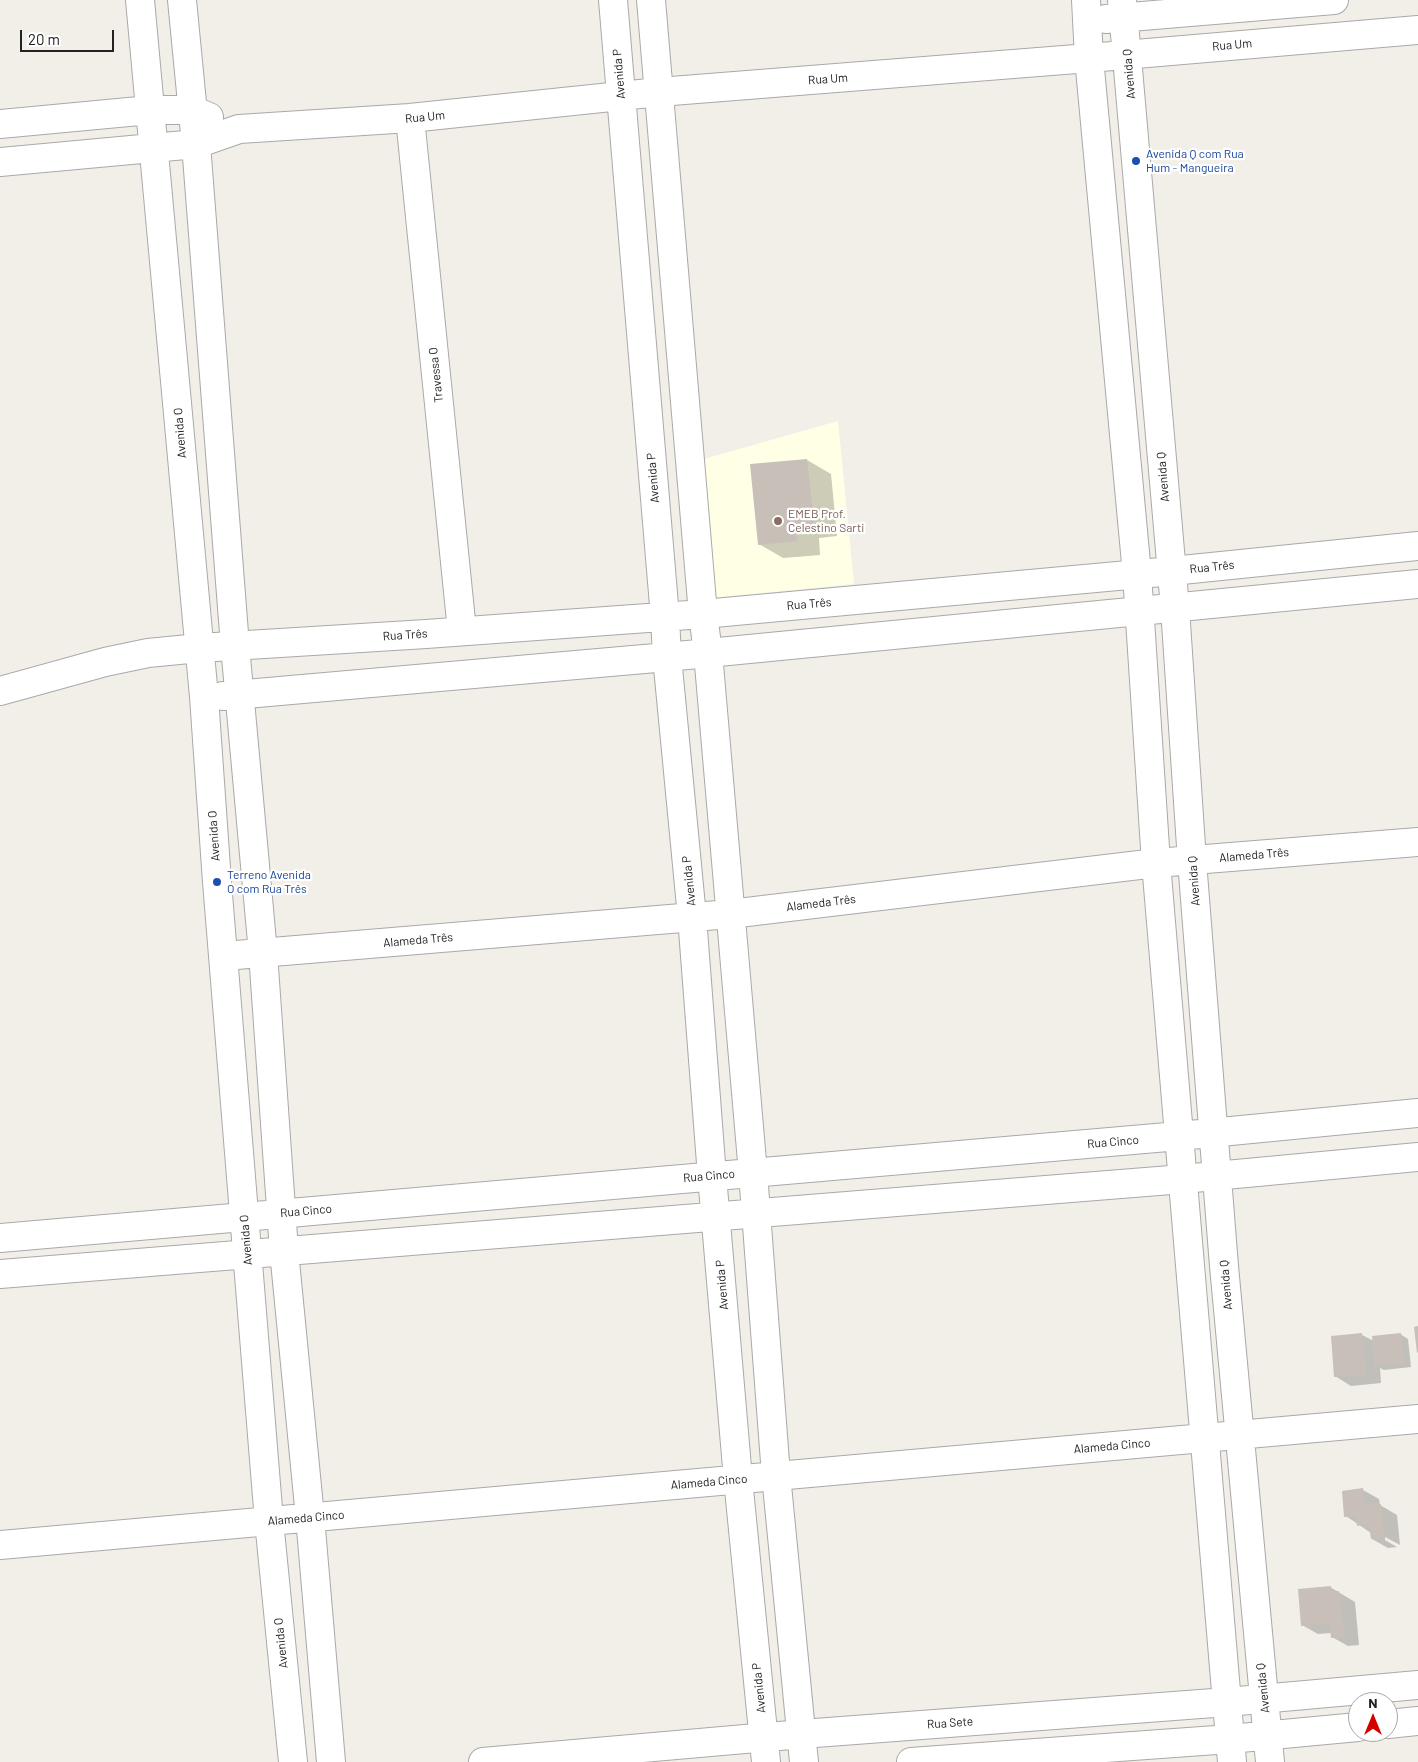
<!DOCTYPE html>
<html>
<head>
<meta charset="utf-8">
<style>
	body { margin:0 }
	#map { position:relative; width:1418px; height:1762px; overflow:hidden; background:#f2efe9; font-family:Barlow,sans-serif }
	canvas { display:block }
	.north { position:absolute; left:1348px; top:1692px; width:50px; height:50px; box-sizing:border-box; background:#fff; border:1px solid #a7a7a7; border-radius:50%; rotate:0deg; font-size:14px; font-weight:700; line-height:20px; text-align:center; color:#222 }
	.north::after { content:''; display:block; margin:auto; width:18px; height:22px; background:#d40000; clip-path:polygon(50% 0,100% 100%,50% 72%,0 100%) }
	.scale { position:absolute; left:20px; top:30px; width:94px; height:22px; box-sizing:border-box; border:2px solid #222; border-top:0; padding-left:6px; font-size:15px; line-height:18px; white-space:nowrap; color:#222; -webkit-text-stroke:4px #fff; paint-order:stroke }
</style>
</head>
<body>
<div id="map">
<canvas width="1418" height="1762"></canvas>
<div class="north">N</div>
<div class="scale">20 m</div>
</div>
<script>
const ctx = document.querySelector('canvas').getContext('2d');
ctx.lineJoin = 'round';
function fillPath(path, color) { ctx.fillStyle = color; ctx.fill(path, 'evenodd'); }
const shape = rows => new Path2D(rows.map(r => 'M' + r).join(''));
function trace(path, color, width, dash) { ctx.strokeStyle = color; ctx.lineWidth = width; ctx.lineCap = dash ? 'butt' : 'round'; ctx.setLineDash(dash || []); ctx.stroke(path); }
function write(font, color, halo, rows, align = 'center') {
  ctx.font = font + ' Barlow,sans-serif'; ctx.lineWidth = 4.5; ctx.setLineDash([]); ctx.textBaseline = 'middle'; ctx.strokeStyle = halo; ctx.fillStyle = color; for (const [text, x, y, turn = 0] of rows) {
    ctx.save(); ctx.translate(x, y); ctx.rotate((+turn || 0) * Math.PI / 180); ctx.textAlign = isNaN(turn) ? turn : align; if (halo) ctx.strokeText(text, 0, 0); ctx.fillText(text, 0, 0); ctx.restore();
  }
}
fillPath(shape([
	[838,421,854,584,712,598,704,459]
]), '#ffffe5');
fillPath(shape([
	[807,460,831,474,837,536,819,538,820,555,783,558,759,544,752,465],
	[1400,1334,1408,1339,1411,1367,1384,1370,1380,1368,1381,1383,1351,1386,1335,1376,1362,1335,1374,1341],
	[1363,1490,1379,1499,1380,1505,1397,1515,1400,1545,1385,1537,1385,1540,1397,1547,1388,1548,1372,1539,1371,1533,1346,1516],
	[1330,1587,1355,1602,1359,1645,1348,1646,1332,1637,1332,1633,1318,1634,1302,1625]
]), '#0003');
fillPath(shape([
	[807,459,814,523,795,525,797,541,758,545,750,464],
	[1418,1326,1418,1352,1417,1353,1414,1327],
	[1362,1333,1366,1375,1334,1377,1331,1336],
	[1401,1333,1404,1364,1375,1366,1372,1336],
	[1363,1488,1365,1506,1381,1504,1384,1538,1371,1539,1369,1524,1357,1526,1356,1516,1344,1517,1342,1491],
	[1331,1586,1331,1592,1339,1591,1344,1637,1331,1638,1330,1623,1301,1626,1298,1589]
]), '#c7bfb8');
const minor = shape([
	[140,0,204,697,217,882,269,1521,293,1762],
	[182,0,196,144,235,646,263,953,284,1251,310,1517,331,1762],
	[613,0,665,617,667,657,692,917,712,1176,738,1479,766,1762],
	[651,0,703,614,708,653,753,1173,776,1475,804,1762],
	[1086,0,1089,58,1137,574,1156,863,1232,1762],
	[1122,0,1175,608,1192,861,1224,1266,1270,1762],
	[1106,19,1334,0],
	[410,118,462,631],
	[0,124,150,110,192,110,209,117],
	[0,162,196,144,239,129,410,118,659,92,1089,58,1418,30],
	[0,691,105,662,148,653,199,648,426,634,703,614,1172,571,1418,546],
	[223,696,667,657,1418,584],
	[224,956,730,914,1156,863,1418,842],
	[0,1238,1179,1136,1418,1113],
	[0,1274,1183,1179,1418,1157],
	[0,1545,1418,1419],
	[1388,1724,1418,1721],
	[483,1762,802,1734,1227,1702,1418,1685],
	[911,1762,1230,1739,1358,1727]
]);
trace(minor, '#a9a9a9', 30);
trace(minor, '#fff', 28);
for (const [x, y, r, color] of [
	[1136,161,5,"#1a4fb4"],
	[778,521,5,"#8d6e63"],
	[217,882,5,"#1a4fb4"]
]) { const dot = new Path2D(); dot.arc(x, y, r, 0, 2 * Math.PI); ctx.fillStyle = color; ctx.fill(dot); trace(dot, '#fff', 2); }
write('12px', '#222', '#fff', [
	["Rua Um",1232,45,-5],
	["Avenida P",619,74,-95],
	["Avenida Q",1129,74,-95],
	["Rua Um",828,79,-4],
	["Rua Um",425,117,-6],
	["Travessa O",436,375,-96],
	["Avenida O",180,433,-95],
	["Avenida Q",1163,477,-95],
	["Avenida P",653,478,-95],
	["Rua Três",1212,567,-6],
	["Rua Três",809,604,-5],
	["Rua Três",405,635,-4],
	["Avenida O",214,836,-94],
	["Alameda Três",1254,855,-5],
	["Avenida P",689,881,-96],
	["Avenida Q",1194,881,-94],
	["Alameda Três",821,903,-7],
	["Alameda Três",418,940,-5],
	["Rua Cinco",1113,1142,-5],
	["Rua Cinco",709,1176,-5],
	["Rua Cinco",306,1211,-5],
	["Avenida O",246,1240,-95],
	["Avenida P",722,1285,-95],
	["Avenida Q",1226,1285,-95],
	["Alameda Cinco",1112,1446,-5],
	["Alameda Cinco",709,1482,-5],
	["Alameda Cinco",306,1518,-5],
	["Avenida O",281,1643,-96],
	["Avenida P",759,1688,-96],
	["Avenida Q",1263,1688,-96],
	["Rua Sete",950,1723,-4]
]);
write('12px', '#164399', '#fff', [
	["Avenida Q com Rua",1146,154],
	["Hum - Mangueira",1146,168],
	["Terreno Avenida",227,875],
	["O com Rua Três",227,889]
], 'left');
write('12px', '#785e54', '#fff', [
	["EMEB Prof.",788,514],
	["Celestino Sarti",788,528]
], 'left');
</script>
</body>
</html>
